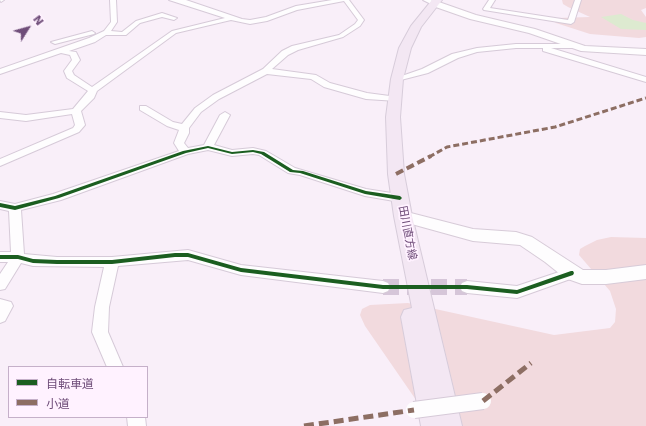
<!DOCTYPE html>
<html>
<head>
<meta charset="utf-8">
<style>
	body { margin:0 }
	#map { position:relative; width:646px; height:426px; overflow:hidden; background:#f9eff9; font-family:"DejaVu Sans","Noto Sans JP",sans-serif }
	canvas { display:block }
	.legend { position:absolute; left:8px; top:366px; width:140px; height:52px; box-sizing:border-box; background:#fff2ff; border:1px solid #c5b0c9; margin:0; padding:5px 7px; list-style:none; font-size:12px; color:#6f4d79 }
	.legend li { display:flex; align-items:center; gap:8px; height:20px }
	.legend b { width:20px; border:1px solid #c5b0c9 }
	.north { position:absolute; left:8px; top:8px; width:40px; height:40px; -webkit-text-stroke:3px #fff2ff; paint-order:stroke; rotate:53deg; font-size:11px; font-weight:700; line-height:16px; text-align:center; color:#6f4d79 }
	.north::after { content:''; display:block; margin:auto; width:14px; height:18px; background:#6f4d79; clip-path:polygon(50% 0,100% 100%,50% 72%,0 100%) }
</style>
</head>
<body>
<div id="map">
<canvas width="646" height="426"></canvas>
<ul class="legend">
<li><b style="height:5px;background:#1b5e20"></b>自転車道</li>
<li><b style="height:5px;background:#8d6e63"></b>小道</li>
</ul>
<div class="north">N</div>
</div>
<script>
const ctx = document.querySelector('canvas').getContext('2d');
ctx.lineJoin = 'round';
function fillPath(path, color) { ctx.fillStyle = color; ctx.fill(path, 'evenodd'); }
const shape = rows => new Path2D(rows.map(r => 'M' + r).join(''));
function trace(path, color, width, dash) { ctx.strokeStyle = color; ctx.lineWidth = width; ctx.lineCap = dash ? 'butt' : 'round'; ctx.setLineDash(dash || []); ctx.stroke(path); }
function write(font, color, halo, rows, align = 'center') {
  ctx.font = font + ' "DejaVu Sans","Noto Sans JP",sans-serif'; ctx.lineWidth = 3.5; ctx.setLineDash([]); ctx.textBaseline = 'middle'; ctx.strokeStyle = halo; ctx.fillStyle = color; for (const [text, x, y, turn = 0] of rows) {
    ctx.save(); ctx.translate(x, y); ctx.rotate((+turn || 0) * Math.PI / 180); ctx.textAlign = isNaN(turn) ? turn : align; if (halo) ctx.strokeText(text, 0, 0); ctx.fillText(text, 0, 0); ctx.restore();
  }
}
fillPath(shape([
	[562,0,646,0,646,8,641,10,646,17,646,37,639,38,590,34,556,23,552,20,556,18,590,17,568,7,563,4],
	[611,237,646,238,646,426,434,426,365,326,360,315,362,309,370,305,408,303,554,335,610,328,615,322,616,309,610,291,579,255,580,249,585,246,597,240]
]), '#f2dade');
fillPath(shape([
	[621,14,633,20,646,23,646,30,621,29,601,17]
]), '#ddead0');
trace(shape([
	[383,287,467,287]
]), '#d6c6d9', 16, [16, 8]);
const street = shape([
	[0,0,4,0,1,2,0,0],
	[110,0,116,0,117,22,111,31,122,32,136,21,162,13,177,18,174,20,162,17,140,23,126,35,106,35,95,42,69,51,76,52,80,60,72,71,74,75,92,87,172,31,225,18,169,0,186,0,242,19,250,20,266,17,296,6,332,0,349,0,364,20,360,26,343,37,298,50,288,55,272,69,316,75,330,83,367,93,397,97,397,101,366,99,324,87,311,79,267,74,219,99,201,112,189,128,189,133,184,143,188,148,204,145,220,115,225,112,230,115,214,145,232,150,253,148,266,151,295,168,366,189,404,195,406,198,400,202,365,196,300,175,288,173,259,155,253,154,232,156,208,150,188,154,61,200,21,210,24,254,57,257,112,257,188,250,241,265,383,281,388,283,390,287,388,291,383,293,241,275,188,260,118,266,109,307,108,332,123,367,107,367,92,332,95,307,104,267,33,266,21,263,5,289,0,290,0,274,8,262,0,262,0,252,11,252,9,211,0,209,0,201,15,204,53,194,179,151,174,143,179,130,167,126,140,110,140,106,146,106,173,122,182,124,195,108,213,95,263,69,282,51,292,46,339,35,355,24,358,20,344,1,297,10,267,21,250,24,231,20,176,33,97,91,94,98,81,111,85,125,79,132,0,166,0,159,73,128,75,125,72,114,26,121,0,118,0,112,26,115,73,109,88,91,67,78,64,71,72,60,70,55,61,53,0,74,0,69,89,38,104,31,111,22,110,0],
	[423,0,431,0,436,3,433,5,423,0],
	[489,0,495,0,490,8,568,20,575,0,581,0,574,22,571,24,484,10,483,9,489,0],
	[92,31,95,33,94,34,55,44,51,42,92,31],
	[516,44,577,44,578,46,574,48,551,48,646,77,646,82,543,51,543,48,516,48,477,52,458,58,428,73,397,81,393,79,422,69,452,54,477,48,516,44],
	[571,268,576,269,578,273,576,277,517,298,467,293,462,291,460,287,462,283,467,281,517,286,571,268],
	[0,299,11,302,13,306,5,321,0,323,0,299],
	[127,417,145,417,146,426,128,426,127,417]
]);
const secondary = shape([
	[430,1,436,1,476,15,535,29,585,46,646,49,646,55,581,51,529,33,470,19,430,5,430,1],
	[403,211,473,229,516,232,532,237,583,270,606,270,646,265,646,279,606,284,582,284,565,278,545,262,520,245,473,241,397,220,395,216,397,212,403,211]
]);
const primary = shape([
	[432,0,442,0,421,27,411,48,403,79,400,117,404,174,412,216,462,426,421,426,401,317,404,310,412,308,394,216,388,174,386,117,391,79,399,48,411,26,432,0]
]);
trace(street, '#d6cad8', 2);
trace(secondary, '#d7cbd8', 2);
trace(primary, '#d7ccda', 2);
fillPath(street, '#fefdfe');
fillPath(secondary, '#fefdfe');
fillPath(primary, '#f3e7f3');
const streetBridge = shape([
	[414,410,483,401]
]);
trace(streetBridge, '#d6cad8', 18, []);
trace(streetBridge, '#fefdfe', 16);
trace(shape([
	[429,157,447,147,555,127,646,98]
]), '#8d6e63', 3, [6, 3]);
trace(shape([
	[396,174,431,156]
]), '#8d6e63', 4, [8, 4]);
trace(shape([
	[483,401,531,363],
	[304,426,414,410]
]), '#8d6e63', 5, [10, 5]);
fillPath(shape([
	[208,146,232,152,253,150,264,152,293,170,303,171,366,191,400,196,402,198,400,200,365,194,300,173,290,172,261,154,253,152,232,154,208,148,186,153,59,198,15,210,0,207,0,203,15,206,55,196,183,151,208,146],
	[175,253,188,253,241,268,383,285,467,285,517,290,571,271,573,271,574,273,573,275,517,294,467,289,383,289,241,272,188,257,175,257,112,264,57,264,33,263,18,259,0,259,0,255,18,255,33,259,57,260,112,260,175,253]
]), '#1b5e20');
write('11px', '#6f4d79', '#fff2ff', [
	["田川直方線",407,233,79]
]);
</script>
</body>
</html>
